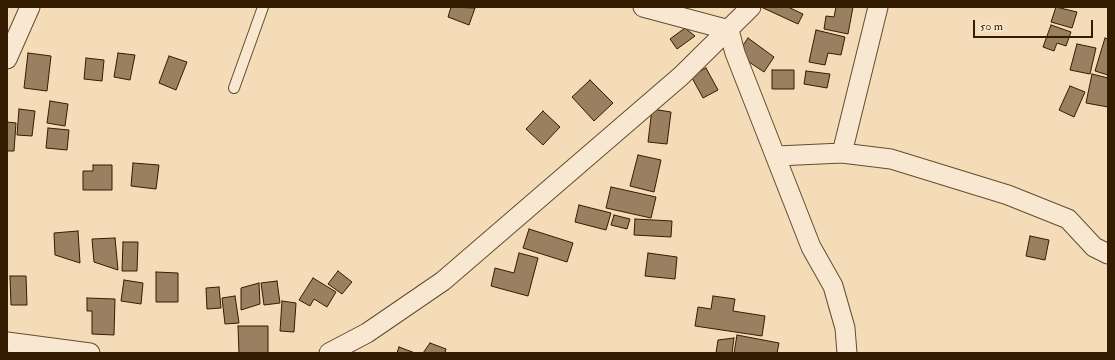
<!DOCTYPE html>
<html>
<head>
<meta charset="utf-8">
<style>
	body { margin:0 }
	#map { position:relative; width:1115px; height:360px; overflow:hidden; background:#f4dcb8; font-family:"IM FELL Double Pica",serif }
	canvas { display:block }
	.frame { position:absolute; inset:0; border:8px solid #341c00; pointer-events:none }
	.scale { position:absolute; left:973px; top:20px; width:120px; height:18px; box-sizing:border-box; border:2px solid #341c00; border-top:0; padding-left:5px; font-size:12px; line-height:14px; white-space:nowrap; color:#341c00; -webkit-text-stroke:3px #f8e8d1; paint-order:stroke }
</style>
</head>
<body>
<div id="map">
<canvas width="1115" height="360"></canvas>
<div class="frame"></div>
<div class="scale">50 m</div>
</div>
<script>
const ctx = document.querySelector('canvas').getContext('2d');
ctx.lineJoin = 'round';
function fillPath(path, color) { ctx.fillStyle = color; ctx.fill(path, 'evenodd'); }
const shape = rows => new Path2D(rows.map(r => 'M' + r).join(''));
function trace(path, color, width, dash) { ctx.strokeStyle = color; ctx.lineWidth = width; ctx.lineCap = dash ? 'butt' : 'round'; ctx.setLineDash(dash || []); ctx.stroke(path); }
const building = shape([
	[451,7,475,8,469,25,448,17,451,7],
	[761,7,788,7,803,14,798,24,761,7],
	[836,7,853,7,848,34,824,29,826,16,834,17,836,7],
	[1056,7,1077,12,1072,28,1051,22,1056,7],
	[1051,25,1071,32,1066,46,1057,43,1054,51,1043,47,1051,25],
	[685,28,695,36,677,49,670,39,685,28],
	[816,30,845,37,841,55,828,53,825,65,809,62,816,30],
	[748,38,774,57,764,72,737,54,748,38],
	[1105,38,1108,39,1108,75,1095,71,1105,38],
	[1077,44,1096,48,1090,74,1070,70,1077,44],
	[28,53,51,56,47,91,24,88,28,53],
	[118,53,135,55,130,80,114,77,118,53],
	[169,56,187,62,176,90,159,83,169,56],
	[86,58,104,60,102,81,84,79,86,58],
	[706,68,718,90,703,98,691,76,706,68],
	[772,70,794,70,794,89,772,89,772,70],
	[806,71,830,74,827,88,804,84,806,71],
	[1092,74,1108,78,1108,107,1086,103,1092,74],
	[590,80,613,103,594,121,572,97,590,80],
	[1070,86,1085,92,1074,117,1059,110,1070,86],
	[50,101,68,104,65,126,47,123,50,101],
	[19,109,35,111,32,136,17,135,19,109],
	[652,109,671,112,667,144,648,142,652,109],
	[543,111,560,127,543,145,526,129,543,111],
	[7,122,16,123,14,151,7,151,7,122],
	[48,128,69,130,67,150,46,148,48,128],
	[638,155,661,160,654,192,630,186,638,155],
	[133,163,159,165,156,189,131,186,133,163],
	[93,165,112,165,112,190,83,190,83,171,93,171,93,165],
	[611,187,656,197,651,218,606,208,611,187],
	[579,205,611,213,606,230,575,222,579,205],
	[614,215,630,219,627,229,611,225,614,215],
	[635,219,672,221,671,237,634,235,635,219],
	[529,229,573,243,567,262,523,248,529,229],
	[78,231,80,263,55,255,54,233,78,231],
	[1030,236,1049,240,1045,260,1026,256,1030,236],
	[115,238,118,270,94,262,92,239,115,238],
	[123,242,138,242,137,271,122,271,123,242],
	[519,253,538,258,528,296,491,286,495,268,514,273,519,253],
	[648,253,677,257,675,279,645,276,648,253],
	[338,271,352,282,342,294,328,284,338,271],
	[156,272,178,273,178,302,156,302,156,272],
	[10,276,26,276,27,305,11,305,10,276],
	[313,278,336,292,327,307,314,299,310,306,299,300,313,278],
	[124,280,143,283,141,304,121,301,124,280],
	[277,281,280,303,264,305,261,283,277,281],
	[259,283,260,304,241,310,241,288,259,283],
	[219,287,221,308,207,309,206,288,219,287],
	[235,296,239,323,225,324,222,298,235,296],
	[713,296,735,299,733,311,765,316,762,336,695,326,698,307,711,309,713,296],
	[87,298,115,299,114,335,92,334,92,311,87,311,87,298],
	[282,301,296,303,294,332,280,331,282,301],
	[238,326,268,326,268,353,239,353,238,326],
	[737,335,779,343,777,353,734,353,737,335],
	[734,338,732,353,716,353,718,340,734,338],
	[430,343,446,349,445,353,423,353,430,343],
	[399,347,415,353,397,353,399,347]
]);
fillPath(building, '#988060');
trace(building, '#341c00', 1);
const lane = shape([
	[234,88,263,7]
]);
const street = shape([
	[643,7,729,30,735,53,811,247,833,286,845,328,847,353],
	[7,59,30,7],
	[842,153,878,7],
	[777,156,842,153,891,159,1008,195,1068,219,1094,247,1108,254],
	[7,342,90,353],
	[329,353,367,333,443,281,681,76,751,7]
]);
trace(lane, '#644c2e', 12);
trace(street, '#644c2e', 21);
trace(lane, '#f8e8d1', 10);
trace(street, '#f8e8d1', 19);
</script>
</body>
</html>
